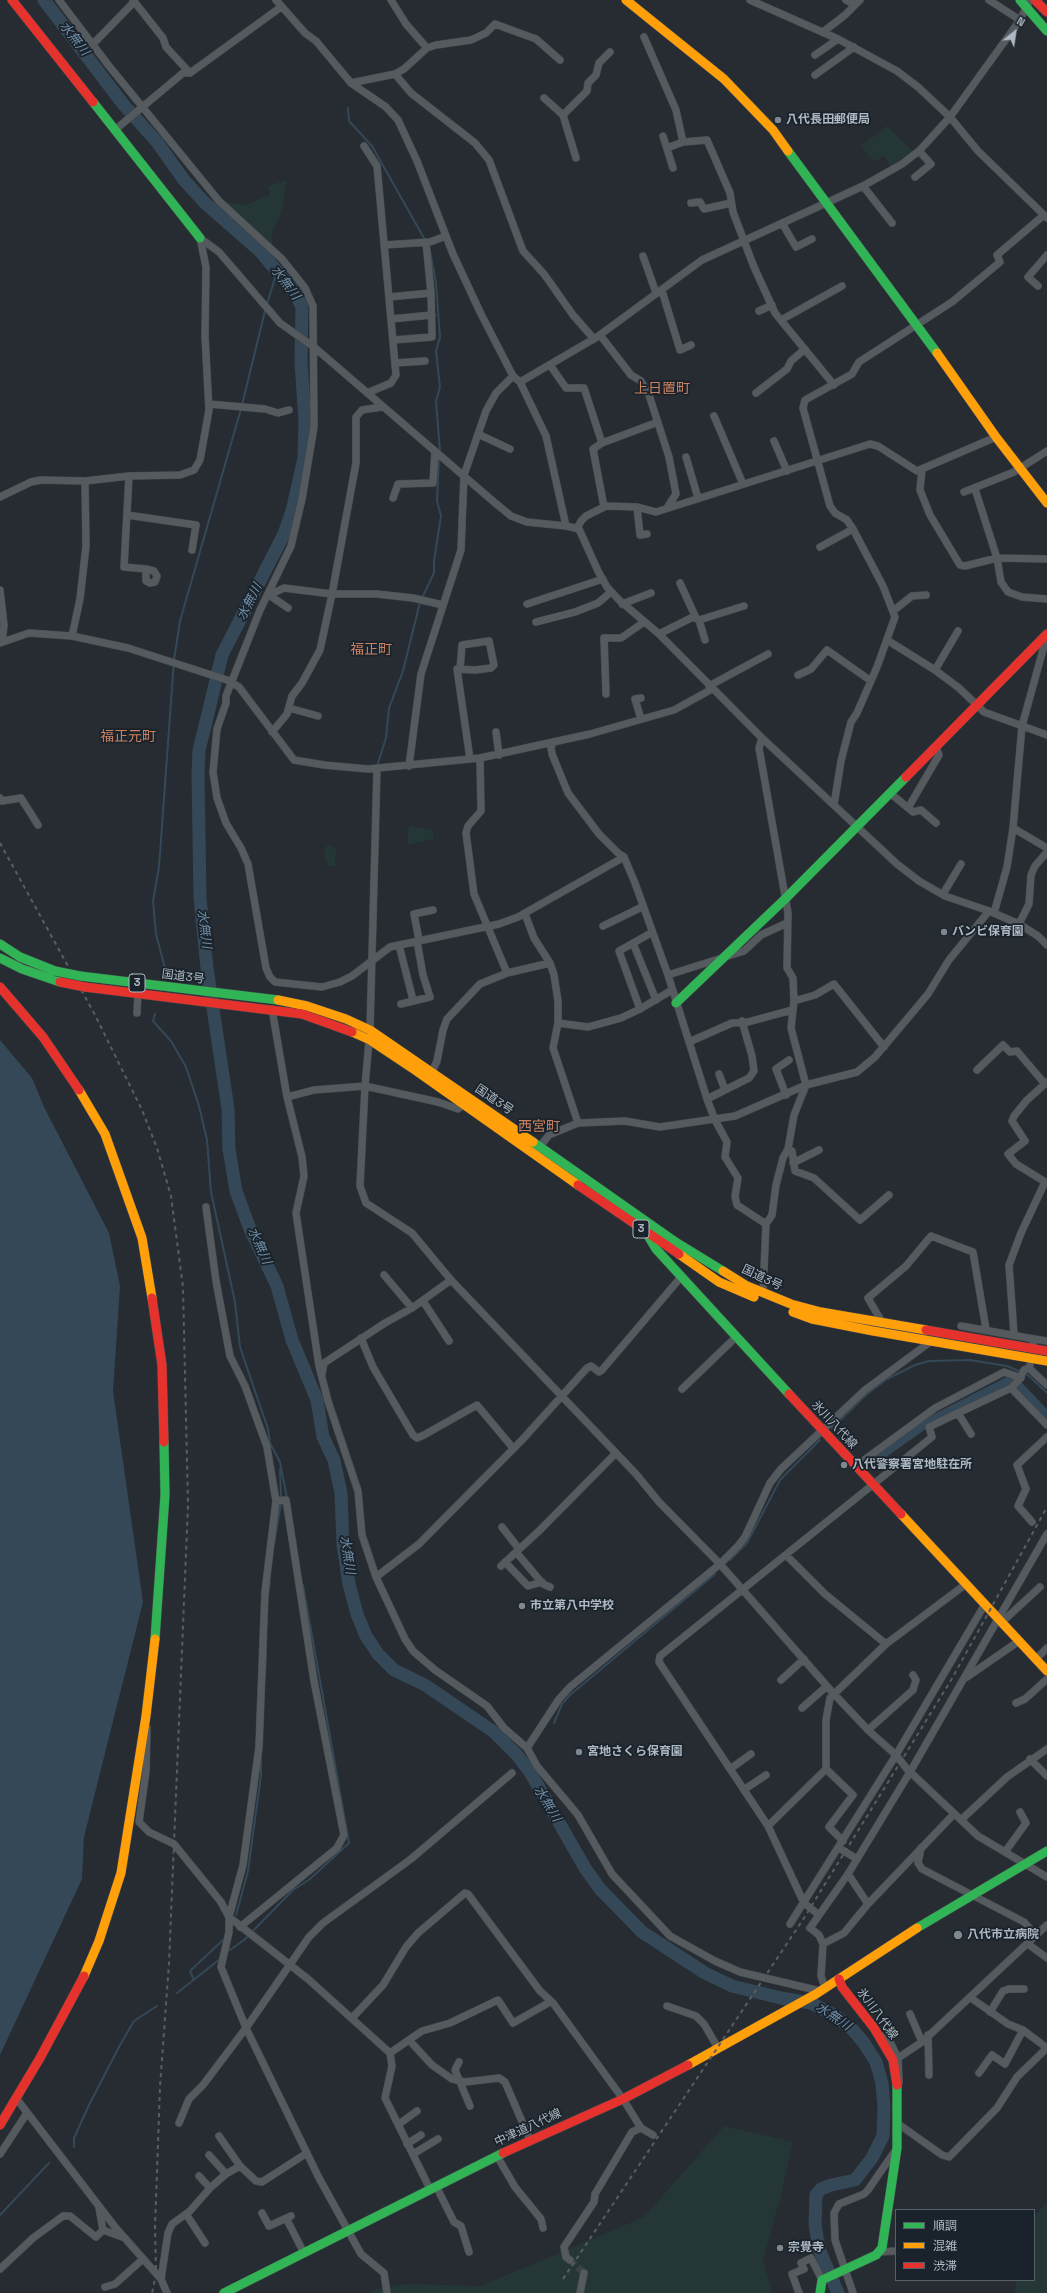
<!DOCTYPE html>
<html>
<head>
<meta charset="utf-8">
<style>
	body { margin:0 }
	#map { position:relative; width:1047px; height:2293px; overflow:hidden; background:#262c31; font-family:"Space Grotesk","Noto Sans JP",sans-serif }
	canvas { display:block }
	.legend { position:absolute; left:895px; top:2209px; width:140px; height:72px; box-sizing:border-box; background:#1a232b; border:1px solid #555f68; margin:0; padding:5px 7px; list-style:none; font-size:12px; color:#aeb9c3 }
	.legend li { display:flex; align-items:center; gap:8px; height:20px }
	.legend b { width:20px; border:1px solid #555f68 }
	.north { position:absolute; left:995px; top:12px; width:40px; height:40px; -webkit-text-stroke:3px #1a232b; paint-order:stroke; rotate:30deg; font-size:11px; font-weight:700; line-height:16px; text-align:center; color:#aeb9c3 }
	.north::after { content:''; display:block; margin:auto; width:14px; height:18px; background:#aeb9c3; clip-path:polygon(50% 0,100% 100%,50% 72%,0 100%) }
</style>
</head>
<body>
<div id="map">
<canvas width="1047" height="2293"></canvas>
<ul class="legend">
<li><b style="height:5px;background:#30b455"></b>順調</li>
<li><b style="height:5px;background:#ff9f0a"></b>混雑</li>
<li><b style="height:5px;background:#e5322d"></b>渋滞</li>
</ul>
<div class="north">N</div>
</div>
<script>
const ctx = document.querySelector('canvas').getContext('2d');
ctx.lineJoin = 'round';
function fillPath(path, color) { ctx.fillStyle = color; ctx.fill(path, 'evenodd'); }
const shape = rows => new Path2D(rows.map(r => 'M' + r).join(''));
function trace(path, color, width, dash) { ctx.strokeStyle = color; ctx.lineWidth = width; ctx.lineCap = dash ? 'butt' : 'round'; ctx.setLineDash(dash || []); ctx.stroke(path); }
function write(font, color, halo, rows, align = 'center') {
  ctx.font = font + ' "Space Grotesk","Noto Sans JP",sans-serif'; ctx.lineWidth = 3.5; ctx.setLineDash([]); ctx.textBaseline = 'middle'; ctx.strokeStyle = halo; ctx.fillStyle = color; for (const [text, x, y, turn = 0] of rows) {
    ctx.save(); ctx.translate(x, y); ctx.rotate((+turn || 0) * Math.PI / 180); ctx.textAlign = isNaN(turn) ? turn : align; if (halo) ctx.strokeText(text, 0, 0); ctx.fillText(text, 0, 0); ctx.restore();
  }
}
fillPath(shape([
	[887,126,912,151,891,166,884,156,874,162,861,146],
	[284,181,287,181,281,213,272,233,272,244,221,201,246,205,270,195,268,186],
	[409,825,433,830,433,839,407,845],
	[327,845,336,848,335,866,328,866,324,853],
	[724,2126,793,2142,781,2195,763,2260,772,2293,371,2293,376,2289,407,2284,481,2286,644,2217],
	[1047,2202,1047,2293,1015,2293,1016,2280,1034,2280,1034,2217]
]), '#243736');
fillPath(shape([
	[0,1040,32,1078,44,1107,109,1233,120,1286,113,1391,143,1602,84,1837,82,1879,0,2055]
]), '#344858');
trace(shape([
	[348,108,349,121,372,146,425,240],
	[430,251,436,283,440,337,436,351,440,387,436,401,440,452],
	[267,304,277,271],
	[242,405,265,311],
	[422,598,434,573,434,561,441,516,437,501,439,457],
	[377,766,386,738,389,708,403,671,420,602],
	[166,972,156,934,153,901,159,867,174,660,180,621,241,409],
	[155,1014,153,1021,171,1041,186,1067,199,1106,207,1140,211,1192,235,1302,240,1347,268,1429,270,1443,280,1462,287,1498],
	[832,1428,867,1394,887,1379,915,1365,929,1361,970,1360,1007,1366,1028,1375,1047,1393],
	[280,1469,281,1498],
	[274,1544,281,1503],
	[730,1560,747,1543,780,1480,820,1440],
	[268,1595,270,1582],
	[265,1679,266,1650],
	[554,1723,562,1704,570,1695,715,1574],
	[517,1755,521,1752],
	[236,1915,248,1871,261,1775,261,1754],
	[230,1950,244,1940,293,1890,310,1879,349,1843,303,1585],
	[194,1980,190,1971,223,1940],
	[177,1993,220,1959],
	[74,2147,74,2138,89,2105,120,2045,134,2021,157,2006],
	[0,2215,49,2163]
]), '#344858', 2);
trace(shape([
	[864,1468,933,1419,1009,1380,1014,1380,1047,1415]
]), '#344858', 8);
trace(shape([
	[44,0,123,104,157,142,184,180,204,202,260,251,295,293,302,307,301,361,305,422,304,458,292,511,284,534,222,655,205,726,199,750,198,775,200,898,207,968,228,1109,229,1149,236,1191,250,1229,277,1286,292,1340,317,1400,323,1437,334,1460,341,1493,343,1545,349,1584,357,1614,366,1636,378,1654,394,1670,425,1685,494,1732,517,1755,530,1772,585,1868,600,1889,642,1932,705,1973,732,1986,781,1998,811,2003,834,2015,852,2029,864,2043,876,2062,882,2083,884,2107,883,2136,872,2158,855,2180,831,2185,821,2189,816,2195,815,2224,819,2249,838,2293]
]), '#344858', 13);
trace(shape([
	[570,2260,584,2273]
]), '#3a4147', 7, [7, 3.5]);
const street = shape([
	[59,0,109,66,219,201,282,259,305,288,313,306,314,427,302,499,291,546,260,610,226,696,226,703,217,729,213,772,217,798,226,823,241,848,248,864,266,968,270,977,275,982,322,987,340,982,352,976,390,947,499,924,518,917,624,857],
	[133,0,163,38,166,47,190,73],
	[276,0,305,33,316,41,351,83,386,107,398,120,417,161,453,254,481,314,513,376,520,382,546,436,566,526],
	[391,0,406,24,427,48],
	[750,0,838,39,897,71,918,87,950,117,978,151,1047,218],
	[846,0,855,5],
	[989,0,1020,20],
	[823,32,845,15,860,0],
	[644,37,676,110,683,142],
	[92,45,134,2],
	[815,55,838,39],
	[395,74,411,93,475,143,489,160,523,251,544,274,573,315,594,339],
	[815,75,854,47],
	[351,83,395,74,404,69,427,48,436,45,471,40,486,33,495,24,536,39,560,60],
	[544,98,563,115,576,158],
	[563,115,587,91,588,83,596,75,599,63,610,52],
	[116,129,183,73,190,73,281,7],
	[663,136,673,168],
	[364,146,377,166,396,375,391,383,367,393],
	[667,148,683,142,707,140,730,193,733,212,754,267,775,313,834,385],
	[915,177,931,164,919,151],
	[863,186,892,223],
	[691,203,700,202,704,209,731,203],
	[782,223,796,247,812,239],
	[200,238,219,252,280,323,314,347,494,502,511,516,527,522,566,526,579,529,598,571,607,587,619,600,659,634,762,738,897,864,919,881,945,896,989,911,1019,924,1038,936,1047,945],
	[384,245,430,242,446,236],
	[643,256,655,290,663,294,680,350,691,345],
	[1038,286,1028,277,1047,255],
	[389,297,431,293],
	[759,311,772,305],
	[391,319,432,315],
	[781,320,842,286],
	[600,335,631,375,641,381,649,395,669,457,676,494,667,508],
	[393,340,432,337,431,293,426,242],
	[395,363,425,361],
	[550,365,566,388,584,388,602,443,593,449,604,507],
	[520,382,597,337,702,260,863,186,902,164,919,151,950,117,1020,20,1030,0],
	[756,393,787,369,791,361,805,349],
	[209,404,265,409,278,413,289,410],
	[382,407,362,410,356,417,356,463,332,594,377,594,413,598,443,605],
	[714,416,743,484],
	[478,434,510,449],
	[774,441,787,471],
	[602,443,658,422],
	[686,457,698,498],
	[922,469,920,490,930,515,960,565,965,566,997,558,1047,559],
	[129,476,124,567,146,569,154,571,157,576,155,582,150,583,146,581,146,569],
	[975,489,997,558,1001,582,1008,592,1022,597,1047,599],
	[964,492,1014,472,1047,451],
	[0,497,31,482,41,480,85,481,129,476,180,475,194,470,200,460,209,410,205,336,206,267,200,238],
	[393,498,398,484,433,483,435,451],
	[637,507,640,535,647,534],
	[127,515,196,525,192,550],
	[577,529,581,521,586,516,606,506,637,507,656,512,870,444,878,446,917,471,996,437],
	[820,547,853,529],
	[680,583,696,618],
	[0,590,4,625,2,642],
	[269,595,288,608],
	[267,596,284,588,332,594,320,650,302,683,292,696,287,714,272,732],
	[527,604,603,579],
	[622,604,651,593],
	[893,611,912,596,926,595],
	[699,620,705,640],
	[536,622,575,612,598,603,611,592],
	[659,634,693,617,699,620,744,606],
	[72,636,80,599,86,546,85,481],
	[887,640,935,670,959,688,984,712,1047,735],
	[0,643,29,633,72,636,128,648,227,680,239,687,294,760,324,765,368,769,480,758,590,734,674,710,712,689],
	[460,669,462,645,489,641,494,665,491,668,475,670,457,669,470,759],
	[935,670,958,631],
	[798,675,811,669,827,650,871,681],
	[709,686,768,654],
	[606,694,604,638,621,638,644,622],
	[641,698,635,699,641,719],
	[289,708,318,716],
	[496,732,499,755],
	[762,738,759,748,788,913,787,968,793,978,794,1001,791,1028,806,1085,794,1115,788,1149,783,1158,776,1185,772,1215,766,1224,763,1293],
	[553,743,551,747,552,754,568,793,599,834,618,853,624,857,635,883,668,975,707,1099,715,1120,727,1142,725,1157,738,1178,735,1196,737,1205,766,1224],
	[480,758,481,811,468,826,466,833,474,894,507,973,550,963],
	[409,766,421,674,461,550,464,475,486,411,496,393,513,376],
	[377,769,370,1030,365,1086,360,1186,366,1203,412,1233,451,1280,636,1474,659,1502,720,1564,833,1693,869,1731,896,1755,907,1769,978,1836,1047,1877],
	[890,793,913,812,921,810,936,823],
	[0,798,2,801,21,798,38,825],
	[834,805,841,761,851,722,857,713,877,667,895,617,883,586,853,529,847,520,835,513,830,506,803,408,805,400,852,374,859,362,952,302,1000,262,997,255,1044,215],
	[908,808,939,755,936,747],
	[1013,828,1047,848],
	[943,894,961,864],
	[994,913,1007,867,1013,828,1022,726,1047,635],
	[525,914,534,938,550,963,554,975,558,1001,558,1023,553,1048,578,1123],
	[1019,924,1029,904,1031,875,1035,866,1047,852],
	[603,926,642,907],
	[651,933,619,951,640,1009,672,990],
	[419,940,414,914,433,910],
	[633,943,656,1000],
	[399,945,413,1000],
	[668,975,744,951,761,935,787,923],
	[794,1001,815,995,834,984,884,1047],
	[401,1004,430,997,423,975,417,941],
	[272,1009,287,1097,302,1157,304,1176,296,1213,319,1366,328,1401,358,1491,362,1535,376,1577,405,1639,413,1651,435,1670,487,1706,504,1728,527,1748,537,1766,578,1815,612,1874,670,1936,715,1961,740,1972,820,1991],
	[137,1013,138,993],
	[558,1023,588,1027,621,1018,640,1009],
	[689,1042,732,1023,748,1022,792,1010],
	[977,1070,1003,1045,1010,1052,1017,1051,1045,1084],
	[432,1072,437,1061,443,1030,447,1019,480,984,507,973],
	[719,1074,725,1090],
	[1047,1082,1027,1100,1014,1116,1012,1121,1025,1141,1008,1154,1016,1164,1047,1183],
	[786,1095,776,1069,789,1060],
	[287,1097,314,1090,365,1086,438,1102,458,1109,463,1105],
	[707,1099,749,1078,754,1071,752,1056,742,1021],
	[538,1149,549,1135,578,1123,625,1121,660,1127,735,1116,806,1085,857,1072,875,1057,928,994,949,960,989,911],
	[788,1149,792,1151,795,1171,814,1178,860,1220,889,1195],
	[793,1163,819,1150],
	[206,1207,216,1281,230,1356,245,1386,267,1447,276,1501,265,1592,259,1747,243,1865,229,1917,229,1932,221,1967,246,2028,319,2178,361,2254,384,2273,387,2293],
	[384,1275,412,1308],
	[423,1301,449,1341],
	[883,1324,868,1298,906,1266,931,1236,973,1252,986,1329],
	[961,1326,1034,1339],
	[1014,1334,1009,1265,1021,1233,1045,1182],
	[361,1338,373,1367,413,1435,417,1438,424,1435,477,1405,513,1448],
	[1033,1343,1034,1339,1047,1341],
	[1030,1365,1029,1368,1047,1385],
	[1029,1368,1024,1370,1019,1380,1011,1388,1047,1425],
	[322,1374,324,1363,385,1323,412,1308,451,1280],
	[682,1389,736,1337],
	[971,1434,958,1413,1011,1388],
	[856,1466,935,1408,1004,1372,1021,1378],
	[1032,1522,1018,1506,1026,1489,1017,1465,1047,1437],
	[502,1527,519,1549],
	[516,1552,543,1584,550,1587],
	[786,1555,825,1594,886,1644],
	[505,1562,528,1586,542,1582],
	[501,1566,540,1530,616,1453],
	[376,1577,419,1544,522,1440,587,1368,591,1366,599,1372,602,1370,681,1277],
	[1002,1622,1040,1587],
	[1036,1659,1047,1648],
	[967,1677,1019,1641],
	[781,1680,804,1659],
	[1016,1703,1025,1699,1047,1679],
	[802,1708,827,1686],
	[147,1728,146,1771,139,1822,149,1832,174,1844,221,1902,229,1917,308,1979,390,2053,392,2066,385,2098,430,2189],
	[868,1730,913,1690,916,1680,913,1675],
	[527,1748,559,1699,570,1687,720,1564,738,1546,745,1537,770,1483,781,1469,865,1390,930,1342],
	[1030,1759,1047,1776],
	[730,1769,751,1754],
	[745,1789,766,1775],
	[961,1820,1007,1777,1047,1749],
	[768,1826,826,1769],
	[843,1841,829,1827,853,1795,826,1769,826,1720,830,1698,886,1644,966,1584],
	[839,1848,857,1859],
	[921,1848,918,1863,922,1869,1024,1922,1036,1936],
	[1005,1852,1026,1823,1020,1812],
	[848,1874,868,1904],
	[819,1915,804,1903,768,1826,659,1662,660,1656,932,1437,929,1427,958,1413],
	[790,1924,896,1755,985,1604],
	[240,1927,337,1848,344,1835,314,1681,286,1500,276,1501],
	[823,1944,844,1933,868,1904,954,1814],
	[1028,1944,1047,1958],
	[825,1988,821,1976,823,1944,819,1935,810,1928,848,1874,910,1772,1047,1534],
	[667,2006,696,2016,704,2024,718,2048],
	[990,2012,1003,1991,1009,1989,1024,1989],
	[910,2014,922,2042],
	[352,2018,383,1985,406,1947,418,1933,465,1893,468,1894,540,1991,553,2003,623,2099,641,2128,653,2135],
	[879,2035,888,2038,898,2058,899,2082],
	[928,2035,929,2075],
	[409,2040,432,2065,452,2079,465,2082,499,2078,505,2082,530,2140],
	[390,2053,422,2031,450,2023,498,2000,513,2023,550,2002],
	[898,2058,922,2042,1047,1925],
	[459,2062,455,2070,470,2106],
	[979,2073,992,2055,1005,2064,1023,2030],
	[16,2098,115,2227,161,2279,167,2293],
	[179,2123,189,2099,203,2085,246,2028,309,1937,323,1923,411,1859,512,1773],
	[897,2123,942,2155,949,2157,997,2108,1017,2077,1047,2048,1023,2030,1008,2024,971,1998],
	[399,2124,417,2111],
	[219,2136,240,2166],
	[407,2144,421,2135],
	[0,2154,27,2113],
	[413,2154,438,2139],
	[209,2155,226,2174],
	[497,2156,515,2187,541,2219,543,2228],
	[199,2176,210,2188],
	[436,2186,454,2222,461,2226,469,2252],
	[262,2213,269,2226,291,2216],
	[186,2214,205,2243],
	[286,2218,304,2253],
	[103,2230,125,2238],
	[879,2252,896,2251],
	[570,2260,566,2257,564,2247,594,2202,595,2194,632,2132,641,2128],
	[0,2269,33,2238,63,2216,70,2216,96,2237,103,2230,99,2208],
	[161,2279,168,2233,172,2224,190,2211,210,2188,226,2174,240,2166,256,2181,262,2182,307,2153],
	[105,2287,115,2284,143,2259],
	[580,2293,584,2273],
	[799,2293,792,2274,804,2269,801,2263,811,2258,822,2280],
	[853,2293,835,2240,834,2213,839,2204,864,2194,868,2190,897,2148]
]);
const fast = shape([
	[1020,0,1047,31],
	[93,102,200,238],
	[788,151,937,353],
	[0,944,20,957,55,971],
	[0,958,22,969,60,982],
	[80,976,278,1000],
	[676,1003,785,899,906,777],
	[533,1142,674,1241,723,1271],
	[647,1234,656,1249,789,1394],
	[155,1639,165,1495,164,1442],
	[917,1928,1047,1851],
	[224,2293,503,2153],
	[820,2293,822,2280,876,2255,882,2248,897,2148,897,2085]
]);
const slow = shape([
	[626,0,724,79,773,130,788,151],
	[937,353,996,437,1047,503],
	[278,1000,307,1006,346,1019,370,1030,533,1142],
	[352,1032,370,1040,415,1070,578,1185],
	[79,1090,105,1134,142,1238,152,1298],
	[679,1254,719,1282,754,1297],
	[723,1271,747,1286,791,1304,821,1312,926,1330],
	[793,1312,812,1319,873,1331,1047,1361],
	[901,1514,1047,1671],
	[84,1976,99,1941,121,1873,146,1716,155,1639],
	[688,2065,816,1994,917,1928]
]);
const jam = shape([
	[12,0,93,102],
	[1035,0,1047,12],
	[906,777,1047,634],
	[0,987,43,1037,79,1090],
	[85,987,302,1014,352,1032],
	[578,1185,679,1254],
	[152,1298,162,1365,164,1442],
	[926,1330,1047,1351],
	[789,1394,901,1514],
	[839,1979,842,1987,874,2028,893,2060,897,2085],
	[0,2125,40,2058,84,1976],
	[503,2153,623,2099,688,2065]
]);
trace(street, '#43484c', 8);
trace(fast, '#43484c', 10);
trace(slow, '#43484c', 10);
trace(jam, '#43484c', 10);
trace(street, '#555a5f', 7);
trace(fast, '#30b455', 9);
trace(slow, '#ff9f0a', 9);
trace(jam, '#e5322d', 9);
trace(shape([
	[0,843,95,1015,142,1110,157,1148,171,1196,183,1287,188,1505,169,1963,160,2087,155,2227,156,2274,152,2293],
	[563,2279,804,1918,950,1682,1047,1507]
]), '#595e63', 2, [4, 4]);
const fastBridge = shape([
	[55,971,80,976]
]);
const jamBridge = shape([
	[60,982,85,987]
]);
trace(fastBridge, '#42484d', 10, []);
trace(jamBridge, '#42484d', 10, []);
trace(fastBridge, '#30b455', 9);
trace(jamBridge, '#e5322d', 9);
for (const [x, y, r, color] of [
	[778,120,4,"#7e8890"],
	[944,932,4,"#7e8890"],
	[844,1465,4,"#7e8890"],
	[522,1606,4,"#7e8890"],
	[579,1752,4,"#7e8890"],
	[958,1935,5,"#7e8890"],
	[780,2248,4,"#7e8890"]
]) { const dot = new Path2D(); dot.arc(x, y, r, 0, 2 * Math.PI); ctx.fillStyle = color; ctx.fill(dot); trace(dot, '#1a232b', 1.5); }
for (const [x, y, w] of [
	[137,983,16],
	[641,1229,16]
]) { const box = new Path2D(); box.roundRect(x - w / 2, y - 9, w, 18, 3); ctx.fillStyle = '#1a232b'; ctx.fill(box); trace(box, '#aeb9c3', 1); }
write('bold 11px', '#aeb9c3', null, [
	["3",137,983],
	["3",641,1229]
]);
write('bold 12px', '#aeb9c3', '#1a232b', [
	["八代長田郵便局",786,120],
	["バンビ保育園",952,932],
	["八代警察署宮地駐在所",852,1465],
	["市立第八中学校",530,1606],
	["宮地さくら保育園",587,1752],
	["八代市立病院",967,1935],
	["宗覺寺",788,2248]
], 'left');
write('12px', '#aeb9c3', '#1a232b', [
	["国道3号",183,977,7],
	["国道3号",494,1100,34],
	["国道3号",762,1278,25],
	["氷川八代線",834,1425,47],
	["氷川八代線",877,2014,54],
	["中津道八代線",528,2128,-25]
]);
write('italic 13px', '#708ea6', '#1a232b', [
	["水無川",74,39,52],
	["水無川",285,283,53],
	["水無川",250,602,-63],
	["水無川",204,929,83],
	["水無川",259,1246,66],
	["水無川",347,1555,81],
	["水無川",547,1804,58],
	["水無川",833,2017,34]
]);
write('14px', '#cd815f', '#1a232b', [
	["上日置町",662,389],
	["福正町",371,650],
	["福正元町",128,737],
	["西宮町",539,1127]
]);
</script>
</body>
</html>
